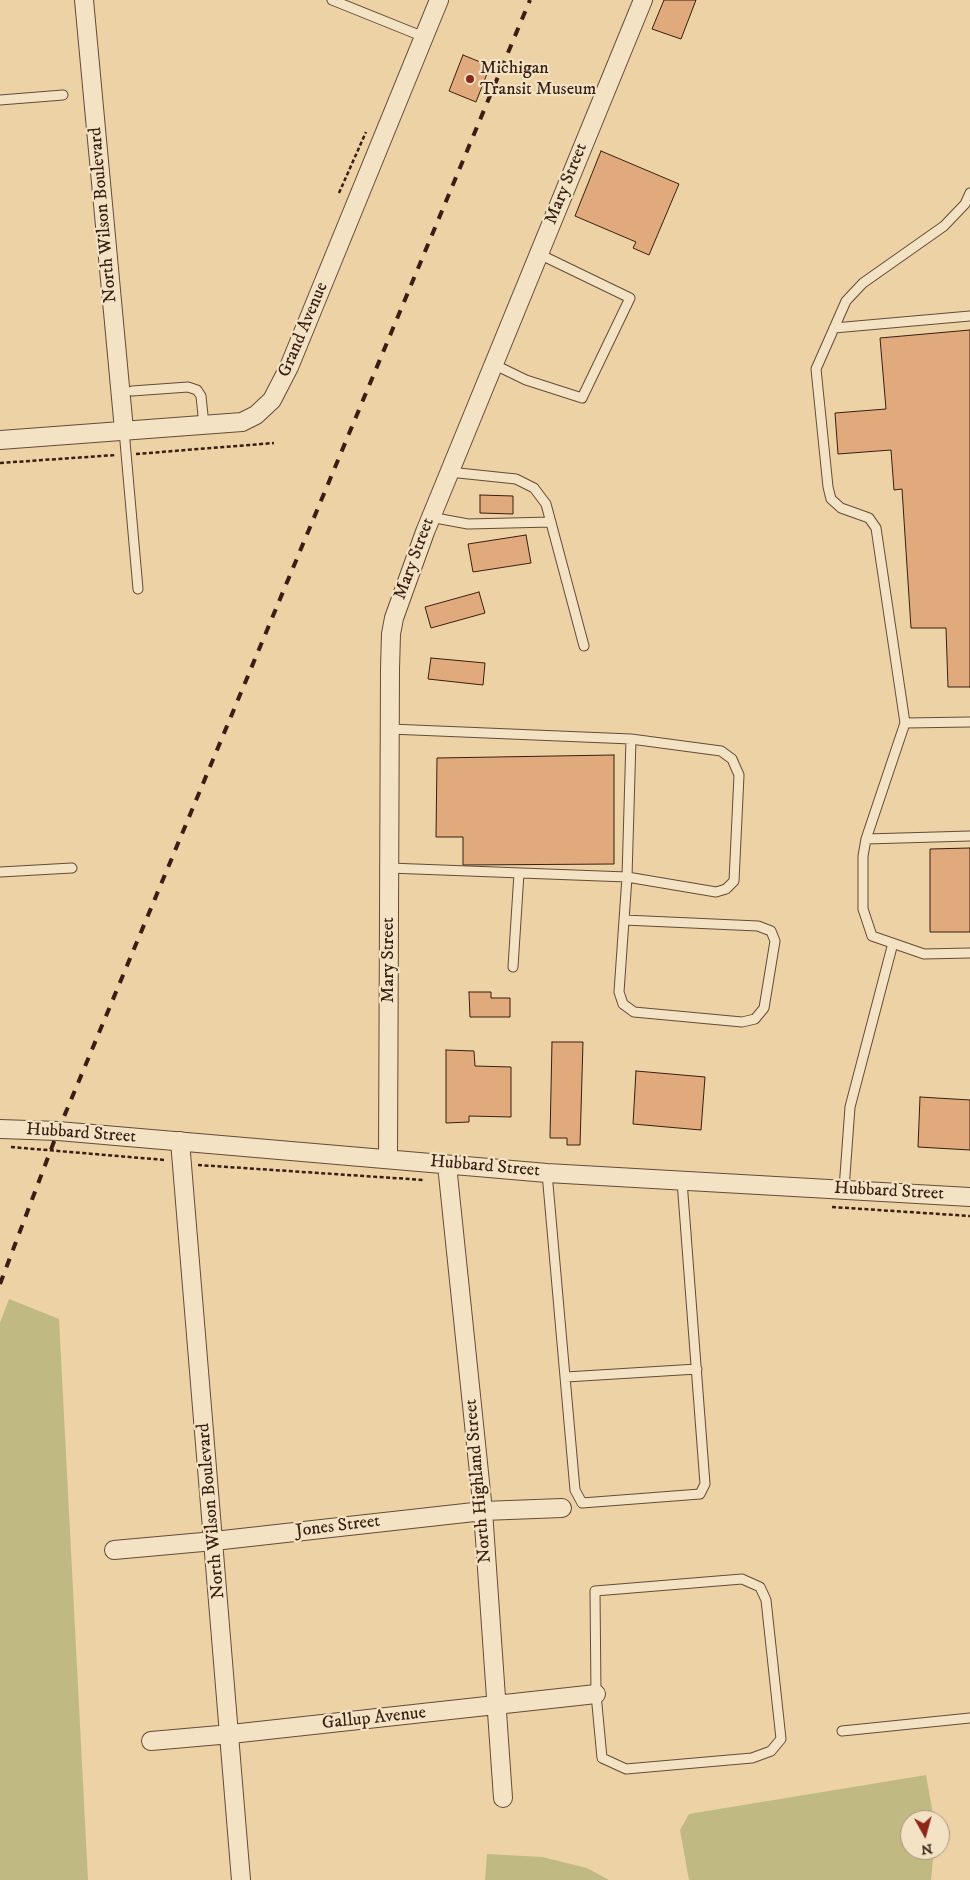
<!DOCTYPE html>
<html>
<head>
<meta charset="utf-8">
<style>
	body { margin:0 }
	#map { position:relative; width:970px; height:1880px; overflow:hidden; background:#ecd2a5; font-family:"IM FELL DW Pica",serif }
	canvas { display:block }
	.north { position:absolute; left:900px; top:1810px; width:50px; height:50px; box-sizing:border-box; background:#f3e2c4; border:1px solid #a8947d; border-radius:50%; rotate:173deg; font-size:14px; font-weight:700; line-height:20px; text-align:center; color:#381e13 }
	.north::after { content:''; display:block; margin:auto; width:18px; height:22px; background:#8f2418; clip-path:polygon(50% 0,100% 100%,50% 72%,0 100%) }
</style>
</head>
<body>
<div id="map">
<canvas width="970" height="1880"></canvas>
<div class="north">N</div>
</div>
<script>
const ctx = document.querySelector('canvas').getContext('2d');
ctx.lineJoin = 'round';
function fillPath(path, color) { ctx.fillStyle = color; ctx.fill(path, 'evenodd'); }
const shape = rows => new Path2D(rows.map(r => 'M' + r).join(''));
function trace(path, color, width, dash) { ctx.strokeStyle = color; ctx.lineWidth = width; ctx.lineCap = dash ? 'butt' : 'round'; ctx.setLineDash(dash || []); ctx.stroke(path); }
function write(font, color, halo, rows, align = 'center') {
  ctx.font = font + ' "IM FELL DW Pica",serif'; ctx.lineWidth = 4.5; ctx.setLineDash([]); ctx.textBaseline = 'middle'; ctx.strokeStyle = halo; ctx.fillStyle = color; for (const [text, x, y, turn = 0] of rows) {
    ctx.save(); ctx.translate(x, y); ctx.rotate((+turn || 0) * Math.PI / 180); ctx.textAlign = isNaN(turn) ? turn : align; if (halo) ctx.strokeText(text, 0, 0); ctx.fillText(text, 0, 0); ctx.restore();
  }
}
fillPath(shape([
	[9,1299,59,1319,88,1880,0,1880,0,1323],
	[926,1775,934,1820,910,1820,910,1850,934,1850,931,1880,689,1880,680,1830,689,1814],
	[487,1854,542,1857,587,1868,609,1880,485,1880]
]), '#c0b981');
const building = shape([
	[664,0,696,0,681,39,652,29,664,0],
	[463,55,490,66,476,102,449,91,463,55],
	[601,151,679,184,649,255,633,248,636,242,575,216,601,151],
	[970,330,970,687,948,687,946,628,911,628,902,489,894,490,891,450,838,454,835,413,886,409,880,338,970,330],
	[480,495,513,496,513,514,480,513,480,495],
	[526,535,531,563,473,572,468,544,526,535],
	[479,592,485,613,431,628,425,607,479,592],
	[431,658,485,663,483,685,428,679,431,658],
	[614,755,614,864,463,865,463,837,436,837,437,758,614,755],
	[970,848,970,932,930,932,930,849,970,848],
	[469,992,491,992,491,998,510,998,510,1017,470,1017,469,992],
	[552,1042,583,1042,580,1145,567,1145,567,1138,550,1138,552,1042],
	[446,1050,474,1051,475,1066,511,1067,511,1117,469,1116,469,1122,446,1123,446,1050],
	[636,1071,705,1077,701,1130,633,1124,636,1071],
	[920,1097,970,1100,970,1150,918,1147,920,1097]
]);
fillPath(building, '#e1aa7d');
trace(building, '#381e13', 1);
const lane = shape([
	[332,0,424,37],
	[0,100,63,95],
	[834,328,970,316],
	[493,364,526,380,582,398,630,298,539,254],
	[132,391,188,387,197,390,201,396,204,425],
	[124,430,138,589],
	[449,472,516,479,534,488,546,504,584,646],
	[430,517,468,524,551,522],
	[905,723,876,528,869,518,841,508,831,499,828,487,816,369,846,301,863,283,944,226,965,204,970,193],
	[970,836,866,839,863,856,863,909,872,936,924,954,970,953],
	[866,839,905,723,970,722],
	[389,868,627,877,631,739,390,729],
	[0,872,72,868],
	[624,920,758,926,771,931,775,941,764,1008,755,1019,742,1022,634,1012,623,1004,619,992,627,877,716,892,726,889,734,881,739,775,732,759,721,751,631,739],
	[513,967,519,873],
	[547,1173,575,1490,582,1503,700,1494,705,1484,682,1181],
	[844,1189,850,1107,893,943],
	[566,1377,697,1369],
	[742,1579,760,1587,766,1600,781,1739,771,1751,752,1758,626,1769,602,1758,596,1694,595,1591,742,1579],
	[842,1731,970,1718]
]);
const street = shape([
	[84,0,124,430],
	[0,440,242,422,256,415,272,400,289,367,439,0],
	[0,1129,58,1131,547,1173,970,1197],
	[180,1141,241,1880],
	[388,1159,390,669,391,634,394,618,425,532,643,0],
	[447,1165,483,1511,503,1798],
	[114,1550,214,1541,483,1511,562,1508],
	[151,1741,231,1734,596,1694]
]);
trace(lane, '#654b38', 11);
trace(street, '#654b38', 20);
trace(shape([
	[339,193,366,132],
	[136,454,274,443],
	[0,463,116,455],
	[11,1147,165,1160],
	[198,1165,424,1180],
	[832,1207,970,1216]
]), '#381e13', 2.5, [4, 2.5]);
trace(lane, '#f3e2c4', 9);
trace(street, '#f3e2c4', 18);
trace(shape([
	[0,1284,58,1131,530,0]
]), '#381e13', 4, [9, 9]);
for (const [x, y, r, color] of [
	[470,79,5,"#8f2418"]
]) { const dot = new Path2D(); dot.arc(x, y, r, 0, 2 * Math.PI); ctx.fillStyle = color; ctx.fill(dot); trace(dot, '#f3e2c4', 2); }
write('18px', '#381e13', '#f3e2c4', [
	["Michigan",480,69],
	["Transit Museum",480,90]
], 'left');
write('18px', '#381e13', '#f3e2c4', [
	["Mary Street",567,184,-68],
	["North Wilson Boulevard",104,215,-95],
	["Grand Avenue",304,330,-67],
	["Mary Street",415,559,-70],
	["Mary Street",389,960,-90],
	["Hubbard Street",81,1134,4],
	["Hubbard Street",485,1167,5],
	["Hubbard Street",889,1192,3],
	["North Highland Street",479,1481,-95],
	["North Wilson Boulevard",212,1511,-95],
	["Jones Street",338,1527,-7],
	["Gallup Avenue",374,1719,-6]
]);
</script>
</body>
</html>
